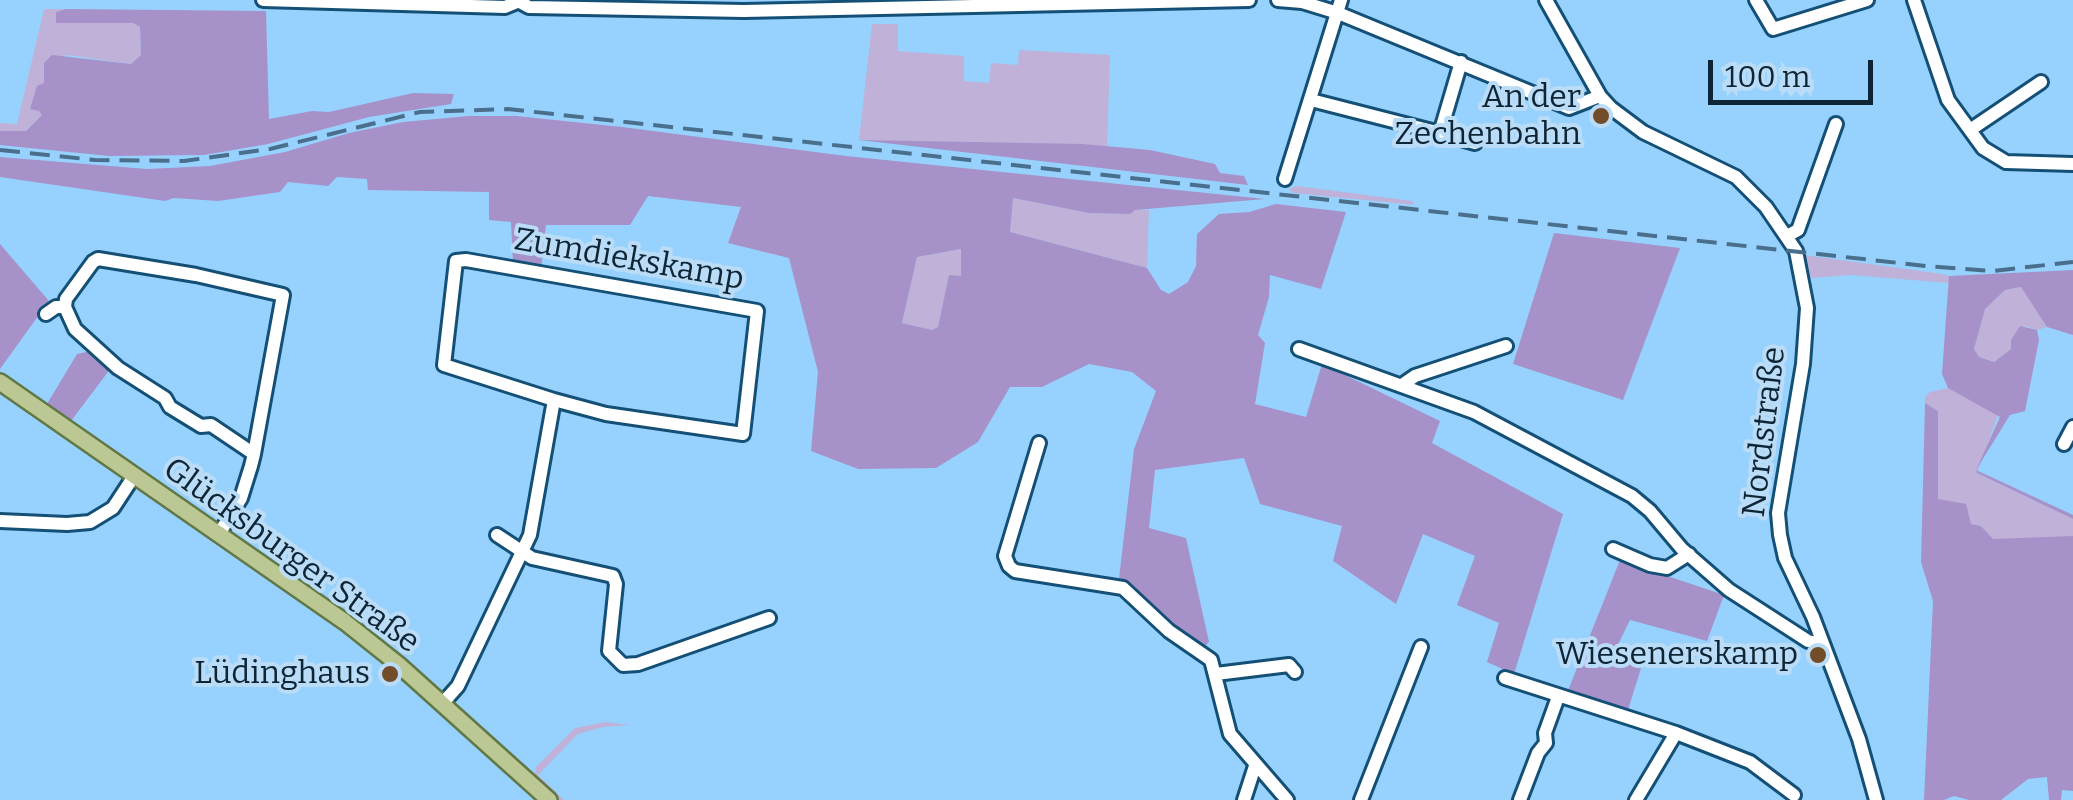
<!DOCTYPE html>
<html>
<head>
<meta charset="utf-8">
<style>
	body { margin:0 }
	#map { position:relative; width:2073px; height:800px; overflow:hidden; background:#97d2fe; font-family:Bitter,serif }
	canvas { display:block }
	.scale { position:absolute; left:1708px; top:60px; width:165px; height:45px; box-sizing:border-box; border:5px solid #0e2536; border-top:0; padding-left:12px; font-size:30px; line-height:35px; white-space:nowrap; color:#0e2536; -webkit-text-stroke:8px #badcf7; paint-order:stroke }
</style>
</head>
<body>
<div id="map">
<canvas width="2073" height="800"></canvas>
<div class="scale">100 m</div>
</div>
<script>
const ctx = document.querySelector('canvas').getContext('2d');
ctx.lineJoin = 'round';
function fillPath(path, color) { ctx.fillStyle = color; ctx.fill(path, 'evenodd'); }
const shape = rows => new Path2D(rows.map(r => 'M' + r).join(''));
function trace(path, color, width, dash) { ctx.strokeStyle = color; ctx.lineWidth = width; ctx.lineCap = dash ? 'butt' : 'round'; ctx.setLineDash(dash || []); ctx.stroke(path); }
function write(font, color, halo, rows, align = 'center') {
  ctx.font = font + ' Bitter,serif'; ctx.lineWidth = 8; ctx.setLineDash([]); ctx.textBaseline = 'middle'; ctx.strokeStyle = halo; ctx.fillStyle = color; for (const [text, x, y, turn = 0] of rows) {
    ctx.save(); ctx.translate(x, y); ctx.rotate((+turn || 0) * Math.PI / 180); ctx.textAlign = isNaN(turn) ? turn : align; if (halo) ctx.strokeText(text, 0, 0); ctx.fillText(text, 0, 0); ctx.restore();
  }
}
fillPath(shape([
	[44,9,66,9,56,12,57,23,133,23,140,27,141,55,131,64,68,55,44,63,44,83,30,109,39,111,42,115,26,131,0,131,0,123,17,124],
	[872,24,898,24,898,51,964,56,964,81,989,83,991,63,1018,65,1019,50,1110,55,1107,146,859,140],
	[1297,186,1412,201,1415,205,1294,193,1288,189],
	[1013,198,1089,213,1129,214,1135,210,1149,210,1147,268,1010,232],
	[962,249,961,276,949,276,938,327,932,330,902,323,917,257],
	[1804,255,1942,274,1949,276,1949,283,1851,275,1811,278],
	[2022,287,2047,327,2037,330,2025,326,2011,349,1994,362,1979,357,1974,349,1985,309,2005,290],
	[1948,388,1999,412,1977,473,2073,519,2073,545,1993,539,1981,526,1971,524,1938,499,1938,411,1925,403,1925,397,1930,392],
	[605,722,630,725,603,727,578,734,538,775,564,800,559,800,535,776,536,767,575,728]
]), '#bfb1d7');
fillPath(shape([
	[66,9,266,11,269,119,312,111,329,112,413,93,454,94,451,104,369,117,268,144,204,155,109,156,0,145,0,131,26,131,42,115,39,111,30,109,37,86,44,83,44,63,52,55,131,64,141,55,140,27,133,23,56,23,56,12],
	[469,116,516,116,622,127,846,156,1265,199,1135,210,1130,214,1089,213,1013,198,1010,232,1147,268,1161,290,1169,294,1188,282,1196,266,1197,234,1219,214,1249,212,1276,204,1346,212,1321,289,1270,275,1269,297,1258,335,1265,343,1255,404,1306,417,1322,364,1440,421,1432,443,1563,514,1514,674,1487,662,1499,623,1457,605,1475,556,1423,534,1396,604,1333,561,1342,526,1260,504,1244,458,1155,470,1149,528,1186,538,1209,642,1200,651,1141,602,1119,579,1134,449,1156,391,1132,372,1089,364,1042,387,1010,387,978,442,936,468,858,469,811,451,818,372,789,258,728,243,741,207,648,196,630,225,546,225,541,269,513,264,511,222,489,220,489,192,368,190,367,179,337,177,328,186,288,182,280,192,218,201,174,198,165,201,0,177,0,157,147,169,210,166,285,152,349,133,403,122],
	[961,249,961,276,949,275,938,327,932,330,902,323,917,257],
	[859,140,1082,144,1150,150,1215,164,1220,173,1244,176,1248,185],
	[1554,233,1680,248,1623,400,1513,364],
	[0,244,49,301,0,369],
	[2073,270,2073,335,2047,327,2021,287,2005,290,1985,309,1974,349,1979,357,1994,362,2011,349,2011,340,2020,326,2037,330,2039,340,2025,411,2010,415,1976,470,2073,515,2073,519,1977,473,1976,470,2000,417,1948,388,1942,374,1949,276],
	[91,351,108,366,108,372,71,421,47,404,77,354],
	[1925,403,1938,411,1938,499,1966,504,1971,524,1981,526,1993,539,2073,536,2073,791,2062,790,2061,800,2049,800,2047,777,2028,779,2001,800,1969,800,1954,796,1944,800,1924,800,1933,601,1921,562],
	[1620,560,1724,595,1707,641,1630,620,1614,653,1643,662,1627,713,1567,693]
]), '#a791c9');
const minor = shape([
	[263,0,505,7,517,2],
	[516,0,529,7,744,11,1249,0],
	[1278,0,1302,2,1338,13,1569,108,1600,96],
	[1546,0,1600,96,1611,108,1643,132,1736,177,1766,207,1796,251,1807,308,1803,364,1778,513,1780,535,1785,558,1813,617,1859,739,1876,800],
	[1756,0,1773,29,1867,0],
	[1914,0,1948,100,1983,148,2006,162,2073,164],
	[1461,62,1440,133,1475,143],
	[1311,100,1440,133],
	[1970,130,2041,82],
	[1285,179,1341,0],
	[1787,236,1798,230,1836,124],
	[46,314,56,307,65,307],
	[1299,349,1474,412,1632,496,1650,511,1682,549,1729,590,1808,641,1822,644],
	[1402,385,1415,376,1506,346],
	[1039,443,1005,556,1009,566,1015,571,1123,588,1169,631,1211,660,1230,734,1287,800],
	[2064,444,2073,427],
	[0,521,67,524,90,522,113,508,134,476],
	[219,534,241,498,251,466,254,454,283,295,196,275,98,259,93,262,66,299,65,307,75,329,118,368,165,398,170,407,201,426,211,425,254,454],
	[497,535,532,558,613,576,616,584,609,651,623,665,638,664,769,618],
	[1613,549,1650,565,1667,568,1689,554],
	[1216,674,1289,665,1295,672],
	[1505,678,1676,733,1750,762,1794,795],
	[442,704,458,686,530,535,554,400,606,414,743,434,757,311,466,260,456,261,444,365,554,400],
	[1244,800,1255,766],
	[1361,800,1421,647],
	[1520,800,1538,753,1546,743,1545,733,1558,697],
	[1636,800,1676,733]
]);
const major = shape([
	[0,382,345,622,399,665,549,800]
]);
trace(minor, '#145076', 18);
trace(major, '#617845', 20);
trace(minor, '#fff', 12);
trace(major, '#bbc894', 15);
trace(shape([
	[0,150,95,160,184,161,270,149,420,112,508,109,1926,266,1992,271,2073,262]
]), '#496f8c', 4, [20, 10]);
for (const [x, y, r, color] of [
	[1601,116,10,"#734d2a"],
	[1818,655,10,"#734d2a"],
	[390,674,10,"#734d2a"]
]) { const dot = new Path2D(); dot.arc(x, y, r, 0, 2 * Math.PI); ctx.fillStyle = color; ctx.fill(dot); trace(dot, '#badcf7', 4); }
write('32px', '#0e2536', '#badcf7', [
	["An der",1581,98],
	["Zechenbahn",1581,135],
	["Wiesenerskamp",1798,655],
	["Lüdinghaus",370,674]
], 'right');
write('32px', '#0e2536', '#badcf7', [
	["Zumdiekskamp",629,260,10],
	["Nordstraße",1765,432,-83],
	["Glücksburger Straße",291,556,36]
]);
</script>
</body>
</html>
